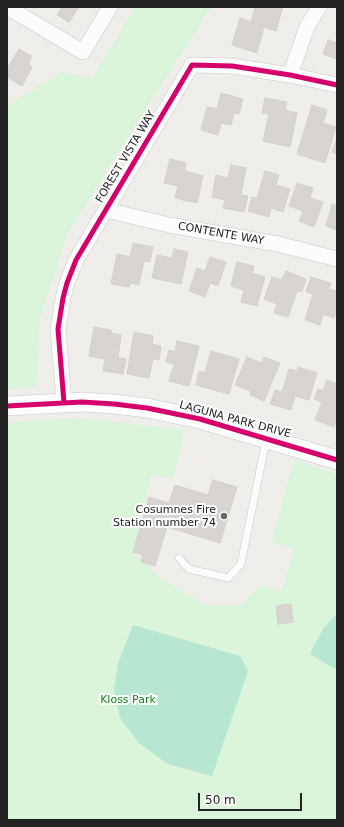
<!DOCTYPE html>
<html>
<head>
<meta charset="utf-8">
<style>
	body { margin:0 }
	#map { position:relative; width:344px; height:827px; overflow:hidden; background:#f0eeeb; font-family:"DejaVu Sans",sans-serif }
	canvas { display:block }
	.frame { position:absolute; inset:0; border:8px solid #222; pointer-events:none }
	.scale { position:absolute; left:198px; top:793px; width:104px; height:18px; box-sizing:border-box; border:2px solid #222; border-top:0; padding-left:5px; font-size:12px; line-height:14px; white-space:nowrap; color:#222; -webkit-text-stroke:3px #fff; paint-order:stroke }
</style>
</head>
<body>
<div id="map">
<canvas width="344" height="827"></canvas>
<div class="frame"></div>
<div class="scale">50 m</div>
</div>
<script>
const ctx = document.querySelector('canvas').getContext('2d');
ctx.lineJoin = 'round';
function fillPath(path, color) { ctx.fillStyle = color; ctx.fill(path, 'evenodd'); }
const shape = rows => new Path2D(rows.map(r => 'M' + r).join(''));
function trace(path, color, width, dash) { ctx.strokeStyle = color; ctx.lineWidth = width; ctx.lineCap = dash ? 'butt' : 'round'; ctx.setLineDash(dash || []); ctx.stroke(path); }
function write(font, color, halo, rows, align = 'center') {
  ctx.font = font + ' "DejaVu Sans",sans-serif'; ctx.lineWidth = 4; ctx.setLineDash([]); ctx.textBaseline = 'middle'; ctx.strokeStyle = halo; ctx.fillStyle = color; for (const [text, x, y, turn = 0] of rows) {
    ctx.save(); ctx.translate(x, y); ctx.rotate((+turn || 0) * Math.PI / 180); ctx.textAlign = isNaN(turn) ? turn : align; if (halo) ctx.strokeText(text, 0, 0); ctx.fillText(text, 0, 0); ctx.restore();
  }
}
fillPath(shape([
	[135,7,211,7,68,232,40,318,36,386,7,390,7,105,63,72,92,79],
	[79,418,185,430,173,479,151,475,133,553,163,580,207,606,241,605,260,586,282,591,294,549,271,542,294,459,337,475,337,820,7,820,7,423]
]), '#daf5da');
fillPath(shape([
	[337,614,337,670,310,654,323,629],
	[133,625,240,656,248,671,212,776,168,764,139,743,120,718,114,690,118,663]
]), '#b7e6d2');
const building = shape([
	[62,7,79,7,69,22,57,15,62,7],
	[255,7,263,9,263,7,283,7,276,31,264,27,257,53,232,45,240,18,251,22,255,7],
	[328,40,337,43,337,59,323,54,328,40],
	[19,49,32,56,28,64,32,67,22,86,7,77,7,69,19,49],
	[221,93,243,99,239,114,234,113,231,125,221,123,218,135,201,130,207,107,217,109,221,93],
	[265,98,287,102,285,110,297,113,290,147,263,141,269,114,262,113,265,98],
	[312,105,327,110,323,123,336,127,325,163,297,154,312,105],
	[337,138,337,154,332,152,337,138],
	[170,159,186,163,185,171,203,176,197,203,175,198,178,186,164,183,170,159],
	[231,165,246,168,241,195,248,196,244,212,223,208,225,200,212,197,216,175,228,178,231,165],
	[265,171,279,175,276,185,290,189,283,212,271,208,269,217,248,211,252,197,257,198,265,171],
	[297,183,313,188,310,198,323,202,314,227,299,221,303,211,289,206,297,183],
	[332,204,337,206,337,230,326,226,332,204],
	[133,243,153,247,150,262,144,261,139,285,130,283,129,287,111,284,117,254,130,257,133,243],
	[174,249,188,252,181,284,152,278,157,255,172,258,174,249],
	[210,257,226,262,218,286,210,283,205,297,189,291,197,268,205,271,210,257],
	[237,262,254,266,252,273,265,277,257,306,241,302,244,290,231,286,237,262],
	[286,271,306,279,302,292,297,291,288,317,274,313,277,304,264,299,272,277,282,280,286,271],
	[311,277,331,283,329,289,337,291,337,309,334,318,323,314,320,325,305,320,313,294,306,292,311,277],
	[94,327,111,330,111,333,121,335,118,358,126,359,123,374,103,371,105,359,89,356,94,327],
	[134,332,153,336,152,344,161,346,159,360,153,359,149,378,127,374,134,332],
	[177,341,199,346,189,386,169,381,174,364,166,362,169,350,175,352,177,341],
	[211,351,239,359,229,394,196,385,199,371,205,373,211,351],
	[247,357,261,363,264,357,280,363,264,401,250,395,251,391,235,385,247,357],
	[298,367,317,373,309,400,295,396,291,410,270,404,275,390,282,392,289,369,297,371,298,367],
	[327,380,337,384,337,418,334,427,315,420,322,402,314,399,318,389,323,391,327,380],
	[213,480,237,487,220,543,167,527,155,566,141,562,143,555,133,552,149,497,169,503,175,485,208,495,213,480],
	[291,604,293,622,278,624,276,606,291,604]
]);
fillPath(building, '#d7d4d2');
trace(building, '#d3d0cc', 1);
const service = shape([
	[179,558,189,569,228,578,241,564,266,440]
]);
const minor = shape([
	[7,7,83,52,110,7],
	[290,75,307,27,319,7],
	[106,210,169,225,278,244,337,259],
	[64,403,58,329,63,298,67,283,76,260,192,65,232,66,290,75,337,85]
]);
const tertiary = shape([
	[7,406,82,402,114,404,147,408,200,419,337,460]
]);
trace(service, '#c9c8c7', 8);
trace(minor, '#c9c8c7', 16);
trace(tertiary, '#c9c8c7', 20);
trace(service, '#fdfcfc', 7);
trace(minor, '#fdfcfc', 15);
trace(tertiary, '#fdfcfc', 19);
trace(shape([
	[64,403,58,329,63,298,67,283,76,260,192,65,232,66,290,75,337,85],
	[7,406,82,402,114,404,147,408,200,419,337,460]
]), '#d6006c', 5);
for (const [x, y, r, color] of [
	[224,516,4,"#6a6968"]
]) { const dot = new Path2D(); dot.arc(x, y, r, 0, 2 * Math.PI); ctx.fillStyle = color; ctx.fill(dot); trace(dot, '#fff', 1.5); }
write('11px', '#222', '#fff', [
	["FOREST VISTA WAY",126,157,-59],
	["CONTENTE WAY",221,234,10],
	["LAGUNA PARK DRIVE",235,420,15]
]);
write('11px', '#222', '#fff', [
	["Cosumnes Fire",216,510],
	["Station number 74",216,523]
], 'right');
write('11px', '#0c8416', '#fff', [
	["Kloss Park",128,700]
]);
</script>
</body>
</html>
